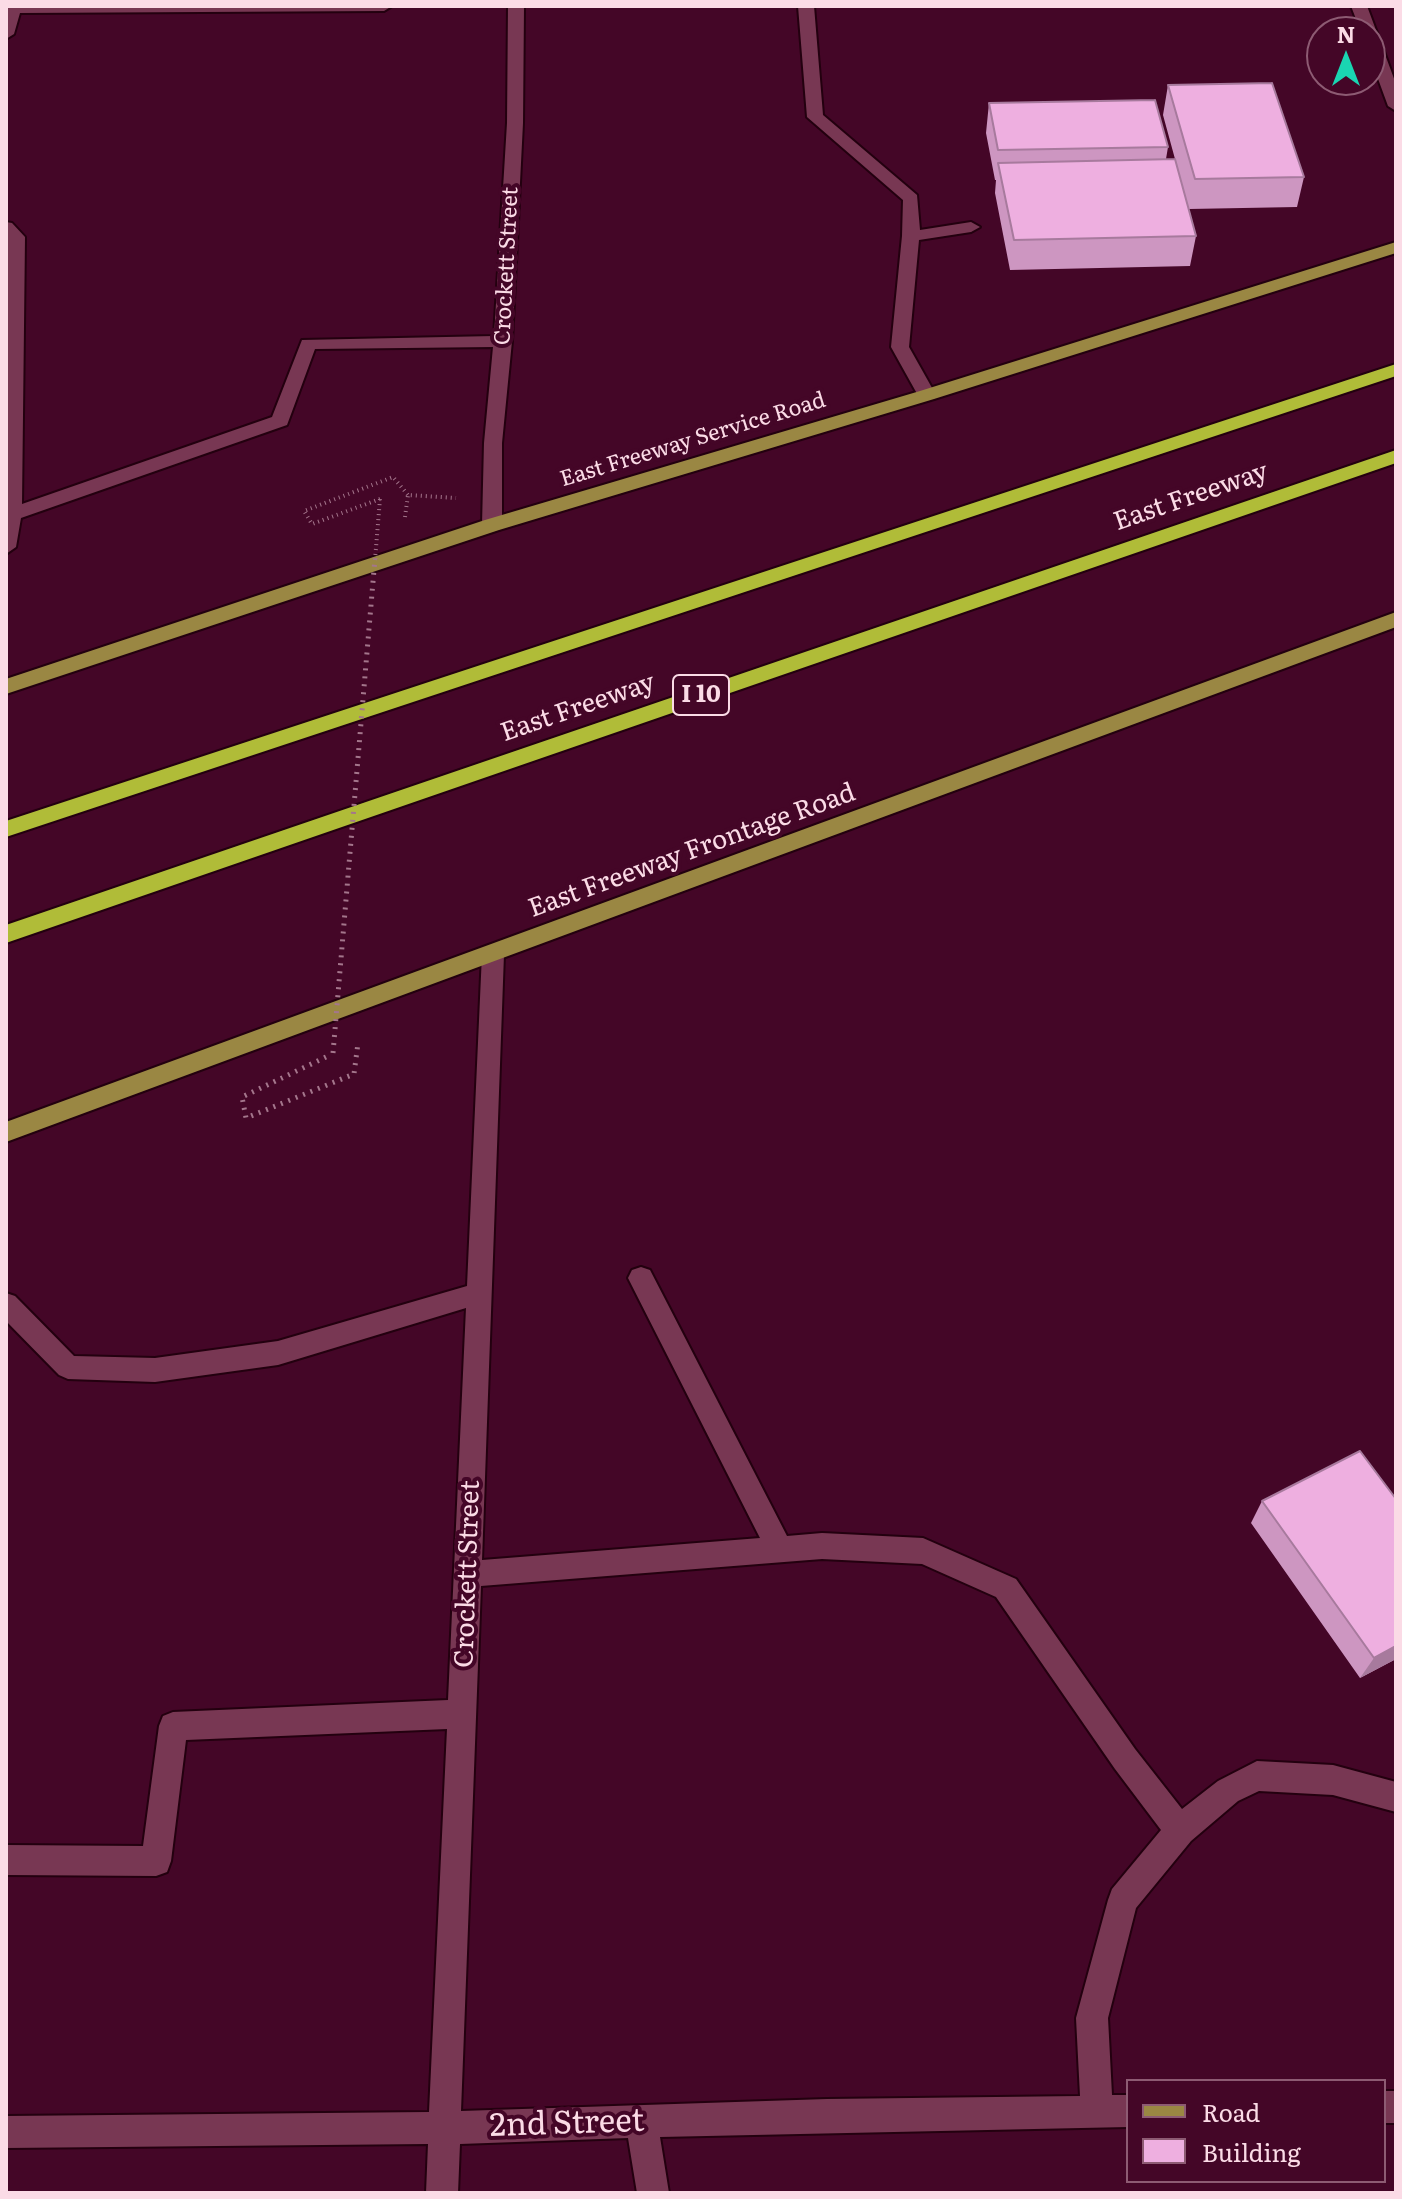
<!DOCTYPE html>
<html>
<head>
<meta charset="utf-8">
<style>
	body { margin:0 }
	#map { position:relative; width:1402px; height:2199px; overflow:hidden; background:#440627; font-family:Literata,serif }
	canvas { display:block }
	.frame { position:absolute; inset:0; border:8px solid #fbdbe6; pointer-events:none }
	.legend { position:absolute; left:1126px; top:2079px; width:260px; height:104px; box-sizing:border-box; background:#440627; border:2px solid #8d5b73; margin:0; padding:10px 14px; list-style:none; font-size:24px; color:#fbdbe6 }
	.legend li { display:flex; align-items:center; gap:16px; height:40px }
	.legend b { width:40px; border:2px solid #8d5b73 }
	.north { position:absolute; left:1306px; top:16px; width:80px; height:80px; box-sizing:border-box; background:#440627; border:2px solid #8d5b73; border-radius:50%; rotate:0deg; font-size:22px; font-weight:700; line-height:32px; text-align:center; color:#fbdbe6 }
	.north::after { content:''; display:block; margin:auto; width:28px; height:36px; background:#1ad5b2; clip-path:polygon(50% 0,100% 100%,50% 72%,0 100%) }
</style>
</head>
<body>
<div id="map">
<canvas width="1402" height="2199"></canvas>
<div class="frame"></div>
<ul class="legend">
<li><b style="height:10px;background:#9a8743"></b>Road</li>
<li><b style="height:22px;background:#eeafe0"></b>Building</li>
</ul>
<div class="north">N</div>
</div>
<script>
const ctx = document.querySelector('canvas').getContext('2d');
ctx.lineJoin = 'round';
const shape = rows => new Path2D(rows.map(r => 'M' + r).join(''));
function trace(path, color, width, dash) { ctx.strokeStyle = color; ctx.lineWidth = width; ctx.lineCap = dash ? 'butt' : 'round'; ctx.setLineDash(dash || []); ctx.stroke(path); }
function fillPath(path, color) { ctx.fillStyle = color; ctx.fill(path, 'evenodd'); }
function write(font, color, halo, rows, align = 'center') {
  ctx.font = font + ' Literata,serif'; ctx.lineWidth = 8; ctx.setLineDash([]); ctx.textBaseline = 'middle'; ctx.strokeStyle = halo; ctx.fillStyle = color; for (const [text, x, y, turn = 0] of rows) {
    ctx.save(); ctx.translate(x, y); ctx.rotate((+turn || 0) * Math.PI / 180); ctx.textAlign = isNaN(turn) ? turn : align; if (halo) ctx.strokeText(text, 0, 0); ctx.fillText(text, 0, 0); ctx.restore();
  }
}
const minor = shape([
	[6,6,392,6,384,11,20,13,14,34,6,39,6,6],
	[508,6,524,6,523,123,512,341,502,443,502,525,499,530,485,530,482,525,484,443,493,347,315,349,287,425,21,518,16,547,6,554,6,222,12,223,25,237,22,504,272,417,302,340,494,336,507,123,508,6],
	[798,6,814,6,823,115,917,195,920,230,971,222,980,227,971,232,919,240,909,347,936,395,934,399,920,399,891,347,902,236,903,200,807,117,798,6],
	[1351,6,1367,6,1396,84,1396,111,1388,106,1370,57,1370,32,1361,32,1351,6],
	[493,945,501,948,504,954,482,1560,760,1538,628,1278,632,1270,641,1267,650,1270,787,1536,822,1533,923,1538,1016,1579,1135,1749,1182,1809,1218,1781,1257,1761,1333,1765,1396,1782,1396,1812,1333,1795,1259,1791,1238,1801,1191,1841,1136,1908,1108,2018,1112,2095,1128,2095,1128,2127,660,2137,669,2193,637,2193,628,2138,460,2144,458,2193,426,2193,428,2144,6,2148,6,2116,429,2112,447,1729,186,1740,171,1861,167,1872,156,1876,6,1875,6,1845,143,1846,159,1726,163,1716,173,1712,448,1700,466,1308,278,1365,155,1382,68,1379,59,1375,6,1321,6,1293,15,1296,74,1356,155,1358,278,1341,467,1286,482,954,485,948,493,945],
	[822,1559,922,1564,996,1597,1115,1769,1161,1830,1112,1889,1108,1900,1076,2018,1080,2096,827,2099,461,2111,481,1586,822,1559],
	[1384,2091,1396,2091,1396,2123,1384,2123,1384,2091]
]);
const major = shape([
	[1396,242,1396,253,934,399,499,530,6,694,6,679,485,520,920,391,1396,242],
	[1396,612,1396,627,6,1142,6,1122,1396,612]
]);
const highway = shape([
	[1396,364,1396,376,6,837,6,821,1396,364],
	[1396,450,1396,463,6,943,6,925,1396,450]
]);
trace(minor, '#23000f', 4);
trace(major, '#23000f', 4);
trace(highway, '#23000f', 4);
trace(shape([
	[380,499,312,524,304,511,393,477,408,495],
	[405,517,408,495,456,498]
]), '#a4768c', 4, [1, 4]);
trace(shape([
	[326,1057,242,1097,246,1118,354,1074,358,1043]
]), '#a4768c', 5, [2, 6]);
fillPath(minor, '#783753');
fillPath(major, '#9a8743');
fillPath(highway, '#b0bc38');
trace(shape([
	[375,560,380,499]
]), '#a4768c', 4, [1, 4]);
trace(shape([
	[333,1053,375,558]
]), '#a4768c', 5, [2, 6]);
fillPath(shape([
	[1168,85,1304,177,1297,207,1189,209,1196,236,1190,266,1010,270,995,193,996,180,995,180,986,133,989,103,1168,147,1166,159,1175,159,1163,115],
	[1396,1499,1396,1659,1360,1678,1251,1523,1262,1501]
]), '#cd96c1');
fillPath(shape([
	[1396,1646,1396,1659,1360,1678,1374,1658]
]), '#a77a9d');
const building = shape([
	[1272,83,1304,177,1195,179,1168,85,1272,83],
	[1155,100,1168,147,998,150,989,103,1155,100],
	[1175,159,1196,236,1014,240,998,163,1175,159],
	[1360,1451,1396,1499,1396,1646,1374,1658,1262,1501,1360,1451]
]);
fillPath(building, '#eeafe0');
trace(building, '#a77a9d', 2);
write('22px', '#fbdbe6', '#440627', [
	["Crockett Street",507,266,-87],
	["East Freeway Service Road",693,440,-17]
]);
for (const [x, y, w] of [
	[701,695,56]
]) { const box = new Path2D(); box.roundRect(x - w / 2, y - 20, w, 40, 6); ctx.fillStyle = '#440627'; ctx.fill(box); trace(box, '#fbdbe6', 2); }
write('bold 24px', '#fbdbe6', null, [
	["I 10",701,695]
]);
write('26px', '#fbdbe6', '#440627', [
	["East Freeway",1191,497,-19],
	["East Freeway",578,708,-19],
	["East Freeway Frontage Road",692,851,-20],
	["Crockett Street",468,1574,-88]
]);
write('32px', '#fbdbe6', '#440627', [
	["2nd Street",567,2124,-2]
]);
</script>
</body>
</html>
